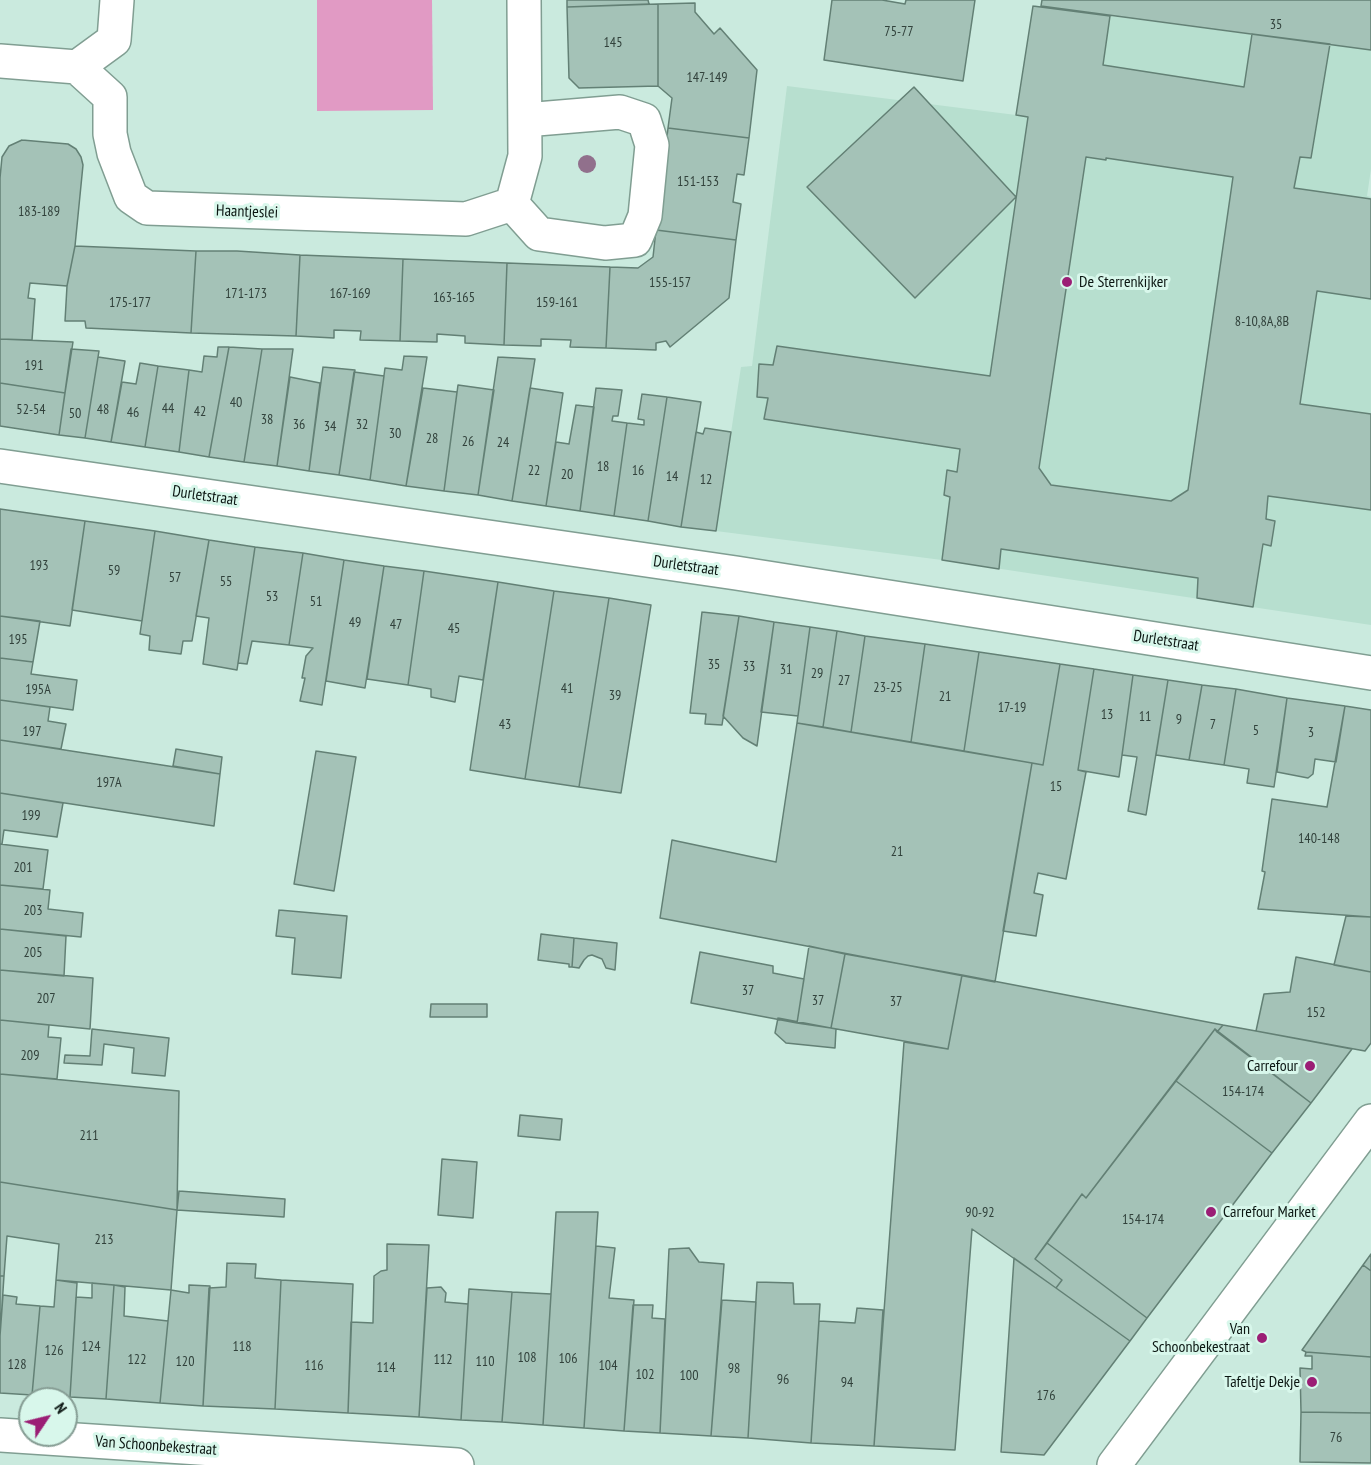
<!DOCTYPE html>
<html>
<head>
<meta charset="utf-8">
<style>
	body { margin:0 }
	#map { position:relative; width:1371px; height:1465px; overflow:hidden; background:#caeade; font-family:"PT Sans Narrow",sans-serif }
	canvas { display:block }
	.north { position:absolute; left:18px; top:1387px; width:60px; height:60px; box-sizing:border-box; background:#d8f7eb; border:2px solid #869d94; border-radius:50%; rotate:55deg; font-size:16px; font-weight:700; line-height:24px; text-align:center; color:#0b1612 }
	.north::after { content:''; display:block; margin:auto; width:21px; height:27px; background:#9b1e75; clip-path:polygon(50% 0,100% 100%,50% 72%,0 100%) }
</style>
</head>
<body>
<div id="map">
<canvas width="1371" height="1465"></canvas>
<div class="north">N</div>
</div>
<script>
const ctx = document.querySelector('canvas').getContext('2d');
ctx.lineJoin = 'round';
function fillPath(path, color) { ctx.fillStyle = color; ctx.fill(path, 'evenodd'); }
const shape = rows => new Path2D(rows.map(r => 'M' + r).join(''));
function trace(path, color, width, dash) { ctx.strokeStyle = color; ctx.lineWidth = width; ctx.lineCap = dash ? 'butt' : 'round'; ctx.setLineDash(dash || []); ctx.stroke(path); }
function write(font, color, halo, rows, align = 'center') {
  ctx.font = font + ' "PT Sans Narrow",sans-serif'; ctx.lineWidth = 6; ctx.setLineDash([]); ctx.textBaseline = 'middle'; ctx.strokeStyle = halo; ctx.fillStyle = color; for (const [text, x, y, turn = 0] of rows) {
    ctx.save(); ctx.translate(x, y); ctx.rotate((+turn || 0) * Math.PI / 180); ctx.textAlign = isNaN(turn) ? turn : align; if (halo) ctx.strokeText(text, 0, 0); ctx.fillText(text, 0, 0); ctx.restore();
  }
}
fillPath(shape([
	[1033,6,1371,50,1371,169,1367,196,1371,197,1371,625,942,560,716,531,741,367,752,366,787,86,1016,115]
]), '#b7dfcf');
fillPath(shape([
	[317,0,432,0,433,110,317,111]
]), '#e19ac4');
const building = shape([
	[567,0,648,0,649,4,567,7,567,0],
	[832,0,882,0,905,4,906,0,975,0,963,81,824,60,832,0],
	[1042,0,1371,0,1371,50,1041,6,1042,0],
	[695,3,695,12,714,34,720,28,757,70,749,138,668,128,672,98,658,86,658,4,695,3],
	[658,4,658,86,579,88,569,78,567,7,658,4],
	[1033,6,1110,16,1103,65,1244,87,1252,34,1330,44,1311,158,1300,157,1294,188,1371,199,1371,299,1317,291,1300,404,1371,414,1371,510,1268,496,1266,519,1275,521,1271,546,1263,544,1253,607,1197,598,1198,578,1001,549,999,569,942,560,950,497,944,495,947,470,957,472,960,449,764,419,768,398,757,397,759,364,773,365,777,346,990,376,1028,117,1016,115,1033,6],
	[1086,157,1106,160,1106,158,1233,177,1188,490,1171,501,1051,485,1039,468,1086,157],
	[914,87,1016,197,915,298,807,187,914,87],
	[668,128,749,138,744,175,737,174,733,202,741,204,736,240,656,230,668,128],
	[22,140,68,144,76,149,81,157,83,165,75,246,67,286,30,283,28,298,35,299,32,340,0,339,0,178,2,157,9,146,22,140],
	[656,230,736,240,729,298,670,347,666,341,656,343,656,350,606,348,610,267,638,268,653,257,656,230],
	[75,246,196,251,191,333,86,328,85,321,65,321,67,286,75,246],
	[196,251,237,251,300,255,296,336,191,333,196,251],
	[300,255,403,259,400,341,360,340,361,331,334,330,334,338,296,336,300,255],
	[403,259,507,263,504,345,465,343,465,336,437,334,437,342,400,341,403,259],
	[507,263,610,267,606,348,570,347,571,340,541,339,541,346,504,345,507,263],
	[0,339,73,342,65,393,0,383,0,339],
	[218,347,229,347,209,457,179,452,189,370,202,372,204,356,217,357,218,347],
	[229,347,262,349,244,462,209,457,229,347],
	[71,349,99,351,85,438,59,435,71,349],
	[262,349,293,349,277,466,244,462,262,349],
	[404,356,427,357,406,486,370,480,385,368,402,370,404,356],
	[98,357,125,361,111,442,85,438,98,357],
	[498,357,535,359,512,501,478,495,498,357],
	[140,363,158,366,145,447,111,442,122,382,136,384,140,363],
	[158,366,189,370,179,452,145,447,158,366],
	[323,367,355,370,339,475,309,471,323,367],
	[354,372,384,376,370,480,339,475,354,372],
	[290,377,320,383,309,471,277,466,290,377],
	[0,383,65,393,59,435,0,426,0,383],
	[458,385,494,390,478,495,444,491,458,385],
	[423,388,457,392,444,491,406,486,423,388],
	[530,388,563,393,546,506,512,501,530,388],
	[596,388,622,390,618,416,613,416,612,421,627,423,614,516,580,511,596,388],
	[642,394,667,397,648,521,614,516,627,423,644,425,644,420,638,419,642,394],
	[667,397,701,402,681,527,648,521,667,397],
	[576,405,594,407,580,511,546,506,556,442,569,444,576,405],
	[705,428,731,432,716,531,681,527,696,432,703,434,705,428],
	[0,509,85,521,70,626,0,616,0,509],
	[85,521,155,531,142,621,72,610,85,521],
	[155,531,209,540,192,641,183,641,181,654,149,650,150,636,140,634,155,531],
	[209,540,255,547,237,670,203,664,209,618,196,616,209,540],
	[255,547,303,553,289,645,252,641,247,664,238,663,255,547],
	[303,553,344,560,322,705,300,701,305,678,302,678,306,656,313,648,289,645,303,553],
	[344,560,384,566,365,688,326,681,344,560],
	[384,566,424,571,408,685,367,679,384,566],
	[424,571,498,582,483,680,459,676,455,702,431,697,431,689,408,685,424,571],
	[498,582,554,591,525,779,470,770,498,582],
	[554,591,609,598,579,787,525,779,554,591],
	[609,598,651,605,621,793,579,787,609,598],
	[702,612,739,616,722,725,705,724,706,714,690,713,702,612],
	[0,616,40,621,33,662,0,658,0,616],
	[739,616,774,622,757,746,743,738,723,716,739,616],
	[774,622,810,627,798,716,761,712,774,622],
	[810,627,837,631,823,727,797,723,810,627],
	[837,631,865,636,851,732,823,727,837,631],
	[865,636,925,644,911,742,851,732,865,636],
	[925,644,979,652,964,751,911,742,925,644],
	[979,652,1060,664,1043,765,964,751,979,652],
	[0,658,33,662,31,674,77,680,73,710,0,700,0,658],
	[1060,664,1094,669,1078,770,1086,772,1066,879,1038,873,1034,893,1043,895,1036,936,1003,931,1032,763,1043,765,1060,664],
	[1094,669,1133,675,1119,777,1078,770,1094,669],
	[1133,675,1168,680,1146,815,1128,811,1137,757,1122,755,1133,675],
	[1168,680,1202,685,1189,760,1156,755,1168,680],
	[1202,685,1236,689,1224,765,1189,760,1202,685],
	[1236,689,1287,698,1274,787,1247,783,1249,769,1224,765,1236,689],
	[1287,698,1345,706,1336,762,1315,759,1313,774,1308,778,1277,772,1287,698],
	[0,700,50,707,48,721,66,724,61,749,0,740,0,700],
	[1345,706,1371,710,1371,917,1258,909,1265,872,1262,871,1272,799,1327,807,1345,706],
	[797,723,1032,763,995,982,660,918,672,840,776,862,797,723],
	[0,740,220,774,214,826,0,793,0,740],
	[176,749,222,757,220,774,173,766,176,749],
	[316,751,356,757,334,891,294,884,316,751],
	[0,793,63,803,57,837,4,830,2,844,0,844,0,793],
	[0,844,48,850,43,889,0,885,0,844],
	[0,885,50,890,48,909,83,913,81,937,0,929,0,885],
	[279,910,347,916,341,978,292,974,295,938,276,936,279,910],
	[1346,916,1371,917,1371,972,1334,965,1346,916],
	[0,929,66,936,64,976,0,970,0,929],
	[541,934,574,938,572,967,569,967,569,964,538,960,541,934],
	[574,938,617,943,615,970,606,968,602,959,592,955,588,956,584,960,579,968,572,967,574,938],
	[809,946,845,954,831,1028,797,1023,809,946],
	[700,952,773,966,773,973,804,979,797,1023,691,1003,700,952],
	[845,954,962,975,948,1049,831,1028,845,954],
	[1296,957,1371,972,1371,1043,1365,1051,1256,1031,1264,994,1290,992,1296,957],
	[0,970,93,978,90,1029,0,1020,0,970],
	[962,975,1223,1025,1217,1032,1215,1029,1086,1198,1082,1194,1035,1259,1062,1280,1056,1288,972,1229,955,1450,874,1446,904,1042,948,1049,962,975],
	[431,1004,487,1004,487,1017,430,1017,431,1004],
	[778,1018,836,1029,835,1048,786,1043,775,1033,778,1018],
	[0,1020,49,1025,48,1037,61,1038,57,1079,0,1074,0,1020],
	[1223,1025,1256,1031,1352,1049,1311,1103,1217,1032,1223,1025],
	[92,1029,169,1038,165,1076,132,1073,134,1048,104,1044,102,1065,64,1063,65,1055,90,1056,92,1029],
	[1215,1029,1311,1103,1272,1153,1176,1081,1215,1029],
	[0,1074,179,1091,177,1210,0,1182,0,1074],
	[1176,1081,1272,1153,1147,1318,1047,1243,1082,1194,1086,1198,1176,1081],
	[520,1115,562,1119,560,1140,518,1136,520,1115],
	[442,1159,477,1162,473,1218,438,1215,442,1159],
	[0,1182,177,1210,171,1290,56,1280,59,1244,7,1236,4,1276,0,1276,0,1182],
	[179,1191,285,1199,284,1217,177,1210,179,1191],
	[556,1212,598,1212,584,1428,543,1425,556,1212],
	[1047,1243,1147,1318,1130,1341,1056,1288,1062,1280,1035,1259,1047,1243],
	[387,1244,429,1245,419,1417,348,1413,351,1322,373,1323,374,1276,381,1271,387,1270,387,1244],
	[596,1246,615,1248,609,1298,634,1300,624,1431,584,1428,596,1246],
	[689,1248,699,1262,724,1264,711,1436,660,1433,669,1249,689,1248],
	[1371,1254,1371,1271,1363,1265,1371,1254],
	[1014,1258,1130,1341,1044,1455,1001,1452,1014,1258],
	[227,1263,256,1264,255,1278,281,1280,275,1409,203,1406,209,1288,226,1287,227,1263],
	[1363,1265,1371,1271,1371,1357,1306,1352,1302,1350,1363,1265],
	[0,1276,4,1276,0,1336,0,1276],
	[56,1280,77,1283,70,1397,32,1395,40,1306,54,1307,56,1280],
	[281,1280,353,1284,348,1413,275,1409,281,1280],
	[757,1282,793,1283,794,1304,820,1304,811,1443,748,1438,757,1282],
	[92,1283,114,1285,106,1399,70,1397,76,1297,92,1298,92,1283],
	[114,1285,125,1287,124,1316,168,1321,160,1403,106,1399,114,1285],
	[189,1285,210,1286,203,1406,160,1403,171,1290,189,1293,189,1285],
	[441,1287,446,1293,445,1302,468,1304,461,1420,419,1417,427,1288,441,1287],
	[469,1289,512,1292,502,1422,461,1420,469,1289],
	[512,1292,551,1294,543,1425,502,1422,512,1292],
	[3,1295,17,1297,16,1304,40,1306,32,1395,0,1393,0,1336,3,1295],
	[722,1300,756,1302,748,1438,711,1436,722,1300],
	[633,1305,653,1305,652,1318,665,1319,660,1433,624,1431,633,1305],
	[857,1308,883,1310,874,1446,811,1443,819,1321,855,1323,857,1308],
	[1306,1352,1371,1357,1371,1413,1301,1412,1300,1368,1312,1369,1312,1356,1305,1356,1306,1352],
	[1301,1412,1371,1413,1371,1463,1300,1462,1301,1412]
]);
fillPath(building, '#a4c2b7');
trace(building, '#638075', 1.5);
const minor = shape([
	[0,61,77,67,110,97,110,134,114,153,131,197,147,208,466,219,512,204,525,156,524,0],
	[77,67,114,40,117,0],
	[512,204,539,234,605,243,635,240,645,216,652,145,644,120,620,112,525,120],
	[0,466,736,573,1371,673],
	[0,1435,457,1465]
]);
const tertiary = shape([
	[1114,1465,1371,1121]
]);
trace(minor, '#809e92', 36);
trace(tertiary, '#809e92', 36);
trace(minor, '#fff', 33);
trace(tertiary, '#fff', 33);
ctx.fillStyle = '#91708c';
for (const [x, y] of [
	[587,164]
]) { ctx.beginPath(); ctx.arc(x, y, 9, 0, 2 * Math.PI); ctx.fill(); }
for (const [x, y, r, color] of [
	[1067,282,6,"#9b1e75"],
	[1310,1066,6,"#9b1e75"],
	[1211,1212,6,"#9b1e75"],
	[1262,1338,6,"#9b1e75"],
	[1312,1382,6,"#9b1e75"]
]) { const dot = new Path2D(); dot.arc(x, y, r, 0, 2 * Math.PI); ctx.fillStyle = color; ctx.fill(dot); trace(dot, '#d8f7eb', 2); }
write('14px', '#31413b', null, [
	["35",1276,25],
	["75-77",899,32],
	["145",613,43],
	["147-149",707,78],
	["151-153",698,182],
	["183-189",39,212],
	["155-157",670,283],
	["171-173",246,294],
	["167-169",350,294],
	["163-165",454,298],
	["175-177",130,303],
	["159-161",557,303],
	["8-10,8A,8B",1262,322],
	["191",34,366],
	["40",236,403],
	["44",168,409],
	["52-54",31,410],
	["48",103,410],
	["42",200,412],
	["46",133,413],
	["50",75,414],
	["38",267,420],
	["36",299,425],
	["32",362,425],
	["34",330,427],
	["30",395,434],
	["28",432,439],
	["26",468,442],
	["24",503,443],
	["18",603,467],
	["22",534,471],
	["16",638,471],
	["20",567,475],
	["14",672,477],
	["12",706,480],
	["193",39,566],
	["59",114,571],
	["57",175,578],
	["55",226,582],
	["53",272,597],
	["51",316,602],
	["49",355,623],
	["47",396,625],
	["45",454,629],
	["195",18,640],
	["35",714,665],
	["33",749,667],
	["31",786,670],
	["29",817,674],
	["27",844,681],
	["23-25",888,688],
	["41",567,689],
	["195A",38,690],
	["39",615,696],
	["21",945,697],
	["17-19",1012,708],
	["13",1107,715],
	["11",1145,717],
	["9",1179,720],
	["43",505,725],
	["7",1213,725],
	["5",1256,731],
	["197",32,732],
	["3",1311,733],
	["197A",109,783],
	["15",1056,787],
	["199",31,816],
	["140-148",1319,839],
	["21",897,852],
	["201",23,868],
	["203",33,911],
	["205",33,953],
	["37",748,991],
	["207",46,999],
	["37",818,1001],
	["37",896,1002],
	["152",1316,1013],
	["209",30,1056],
	["154-174",1243,1092],
	["211",89,1136],
	["90-92",980,1213],
	["154-174",1143,1220],
	["213",104,1240],
	["124",91,1347],
	["118",242,1347],
	["126",54,1351],
	["108",527,1358],
	["106",568,1359],
	["122",137,1360],
	["112",443,1360],
	["120",185,1362],
	["110",485,1362],
	["128",17,1365],
	["116",314,1366],
	["104",608,1366],
	["114",386,1368],
	["98",734,1369],
	["102",645,1375],
	["100",689,1376],
	["96",783,1380],
	["94",847,1383],
	["176",1046,1396],
	["76",1336,1438]
]);
write('16px', '#0b1612', '#d8f7eb', [
	["Haantjeslei",247,212,2],
	["Durletstraat",205,496,8],
	["Durletstraat",686,566,8],
	["Durletstraat",1166,641,9],
	["Van Schoonbekestraat",156,1446,4]
]);
write('16px', '#0b1612', '#d8f7eb', [
	["De Sterrenkijker",1079,282,"left"],
	["Carrefour",1298,1066],
	["Carrefour Market",1223,1212,"left"],
	["Van",1250,1329],
	["Schoonbekestraat",1250,1347],
	["Tafeltje Dekje",1300,1382]
], 'right');
</script>
</body>
</html>
